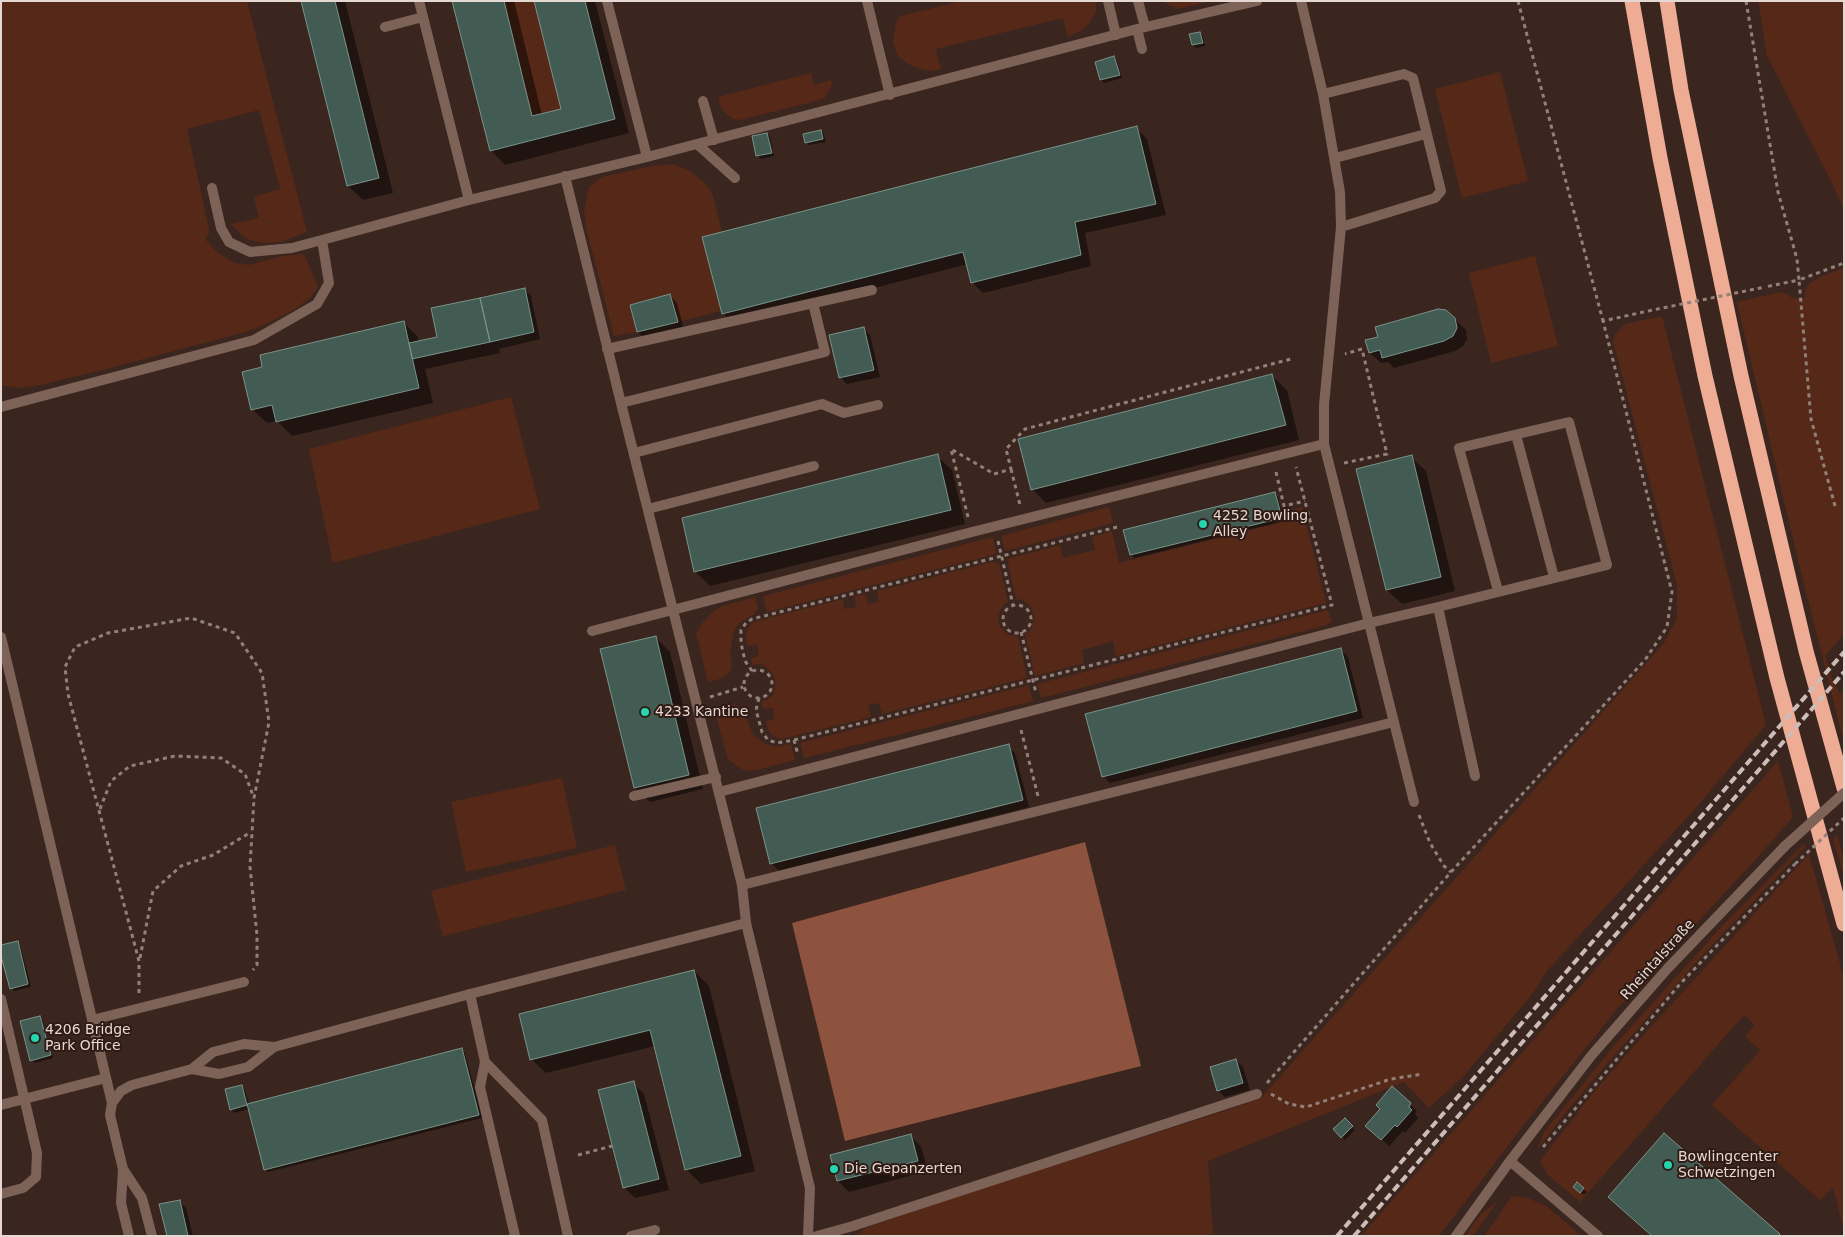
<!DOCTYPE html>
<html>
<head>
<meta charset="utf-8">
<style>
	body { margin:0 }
	#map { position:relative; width:1845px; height:1237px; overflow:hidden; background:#3a261e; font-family:"DejaVu Sans",sans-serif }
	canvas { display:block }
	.frame { position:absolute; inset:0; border:2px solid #e5d7d2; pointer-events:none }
</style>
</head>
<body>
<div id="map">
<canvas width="1845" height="1237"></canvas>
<div class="frame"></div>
</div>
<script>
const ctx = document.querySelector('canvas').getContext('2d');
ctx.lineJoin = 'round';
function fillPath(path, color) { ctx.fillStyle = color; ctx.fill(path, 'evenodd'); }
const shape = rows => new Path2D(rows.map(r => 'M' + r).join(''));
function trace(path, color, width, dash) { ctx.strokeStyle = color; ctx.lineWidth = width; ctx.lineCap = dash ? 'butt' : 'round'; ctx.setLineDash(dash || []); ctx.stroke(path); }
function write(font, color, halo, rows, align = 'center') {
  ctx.font = font + ' "DejaVu Sans",sans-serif'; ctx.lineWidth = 4; ctx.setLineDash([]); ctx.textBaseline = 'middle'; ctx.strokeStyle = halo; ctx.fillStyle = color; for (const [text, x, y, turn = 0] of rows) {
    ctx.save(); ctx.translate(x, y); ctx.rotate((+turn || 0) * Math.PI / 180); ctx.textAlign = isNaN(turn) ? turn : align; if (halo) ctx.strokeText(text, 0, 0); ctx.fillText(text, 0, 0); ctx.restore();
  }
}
fillPath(shape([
	[1,1,247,1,307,232,281,242,261,243,245,238,231,224,259,218,254,197,280,189,259,110,187,129,209,229,209,234,205,239,215,250,234,263,249,265,282,256,304,254,318,287,311,297,295,309,268,323,246,332,102,370,40,385,19,388,1,385],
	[504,1,534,1,561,109,532,116],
	[963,1,1096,1,1096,11,1090,22,1082,30,1068,37,1063,18,936,49,941,69,930,71,920,69,908,64,898,56,893,43,896,21,900,16],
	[1162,1,1212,1,1177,9],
	[1758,1,1844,1,1844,209,1830,179,1767,56],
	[1500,72,1528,181,1462,198,1435,89],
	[811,73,814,85,832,80,831,87,824,98,816,101,740,120,733,119,721,109,718,97],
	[673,164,690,171,705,183,713,195,722,232,702,237,721,311,678,322,670,294,630,305,637,332,614,336,586,227,584,210,589,187,602,177,653,166],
	[1535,256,1558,346,1491,363,1469,273],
	[1844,268,1844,634,1825,656,1833,682,1840,694,1844,690,1844,743,1798,560,1737,302,1781,292,1786,293,1792,298,1805,298,1805,290,1810,283,1822,276],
	[1662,316,1766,725,1693,811,1547,971,1533,993,1463,1077,1429,1108,1404,1082,1208,1161,1213,1236,859,1236,863,1229,959,1196,1225,1111,1261,1098,1664,643,1677,618,1677,585,1613,341,1616,333,1625,324],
	[511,397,540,509,333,563,309,449],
	[1109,507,1113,523,1005,551,1001,536],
	[1302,507,1326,603,1116,656,1113,641,1082,650,1084,663,1035,676,1025,634,1031,630,1034,617,1030,605,1022,600,1016,599,1007,559,1060,545,1063,558,1095,550,1092,537,1112,531,1119,563,1286,521,1285,512],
	[993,537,996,554,767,612,763,596],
	[992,562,999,563,1008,601,1002,607,998,617,1000,627,1009,635,1018,636,1027,678,882,714,879,703,868,705,871,717,794,736,779,739,772,735,768,729,766,721,774,719,773,708,763,709,761,701,767,700,773,695,775,687,775,679,772,673,766,667,761,664,752,665,751,658,759,656,757,644,747,646,746,637,747,630,753,622,843,599,844,609,856,607,854,596,865,594,868,604,879,602,877,591],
	[755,597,758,609,753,615,739,623,734,631,730,652,732,667,729,673,723,678,708,682,696,633,703,622,714,611,723,606],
	[1328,610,1332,622,1324,626,1041,698,1037,684],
	[1029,685,1033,701,804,758,800,743],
	[731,704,737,705,743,709,753,734,760,740,766,744,777,747,791,744,795,760,757,770,745,771,728,760,714,708],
	[1778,761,1793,817,1757,858,1618,1008,1526,1122,1439,1236,1361,1236],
	[562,778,577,848,466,872,451,802],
	[1837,835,1844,859,1844,877,1833,839],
	[1804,844,1806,846,1702,956,1612,1058,1566,1112,1537,1150,1544,1132,1613,1047,1721,927],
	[615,845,626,890,443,936,431,891],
	[1809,854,1844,978,1844,1231,1833,1187,1820,1200,1712,1105,1760,1050,1745,1037,1755,1025,1744,1015,1580,1202,1548,1175,1540,1161,1593,1093,1648,1030],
	[1512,1196,1528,1198,1546,1206,1582,1236,1484,1236],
	[1498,1201,1473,1236,1465,1236,1481,1214]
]), '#562817');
fillPath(shape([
	[1085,842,1141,1066,845,1141,792,923]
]), '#8d533e');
fillPath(shape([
	[302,1,345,1,393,193,363,200,348,186],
	[453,1,514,1,542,115,562,110,535,1,595,1,629,133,505,165,491,150],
	[1200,33,1203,37,1205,46,1196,48,1193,45],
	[1114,57,1117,61,1122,78,1104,83,1101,80],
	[1136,128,1147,139,1166,215,1085,233,1091,266,983,293,972,282,968,264,734,324,723,313],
	[821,131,824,134,826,142,809,145,806,142],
	[767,134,770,137,774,156,761,159,758,156],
	[524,289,531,296,540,339,499,349,500,353,425,369,433,403,292,436,277,421,267,423,252,409,264,368,404,323,418,337,419,342,438,338],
	[670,296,677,303,684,329,645,339,638,332,631,306],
	[1454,319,1466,330,1467,339,1463,346,1455,351,1394,368,1388,362,1381,363,1370,353,1379,338],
	[863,328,870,335,880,377,847,384,840,377],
	[1272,376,1287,390,1299,440,1046,503,1032,489],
	[937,456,952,470,965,524,710,586,695,571],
	[1411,457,1426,471,1455,591,1402,604,1387,590],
	[1275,493,1278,497,1284,521,1134,558,1131,554],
	[655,637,670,652,703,789,650,802,635,788,602,650],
	[1341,650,1348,657,1363,718,1110,783,1103,776],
	[1008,746,1015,753,1029,807,779,871,772,864,758,809],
	[17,942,20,945,31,987,14,991,11,988],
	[694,971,709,986,755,1171,701,1184,687,1170,655,1046,546,1073,531,1059],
	[40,1018,43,1021,53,1058,35,1063,31,1060],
	[462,1050,465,1053,482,1118,268,1172,265,1169,249,1109,234,1113,231,1109,242,1086,245,1090,249,1104],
	[1236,1060,1243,1067,1250,1090,1225,1097,1218,1090],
	[633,1083,644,1094,669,1190,635,1198,624,1187],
	[1392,1088,1417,1111,1415,1114,1418,1118,1405,1133,1403,1131,1389,1146,1374,1133],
	[1344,1119,1355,1130,1345,1140,1334,1129],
	[1664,1134,1779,1236,1651,1236,1624,1211,1609,1197],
	[911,1136,921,1147,928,1171,849,1192,838,1181,832,1156],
	[1577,1184,1587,1192,1584,1195,1574,1187],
	[179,1201,186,1208,193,1236,168,1236]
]), '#0007');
const building = shape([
	[301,1,335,1,379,178,347,186,301,1],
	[452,1,504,1,532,116,561,109,534,1,585,1,615,119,490,151,452,1],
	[1200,32,1203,43,1192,45,1189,34,1200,32],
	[1114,56,1120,75,1100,80,1095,62,1114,56],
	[1137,126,1156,204,1075,222,1081,255,971,283,963,252,722,314,702,237,1137,126],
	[821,130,823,139,805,143,803,134,821,130],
	[767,133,772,153,756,156,752,136,767,133],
	[525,288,534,332,490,342,480,298,525,288],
	[670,294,678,322,637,332,630,305,670,294],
	[480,298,490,342,412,359,409,343,437,337,431,308,480,298],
	[1438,309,1446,310,1455,318,1457,328,1453,336,1444,341,1382,358,1380,350,1369,353,1365,340,1378,337,1375,327,1438,309],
	[404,321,419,388,276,422,272,405,251,410,242,372,262,367,260,355,404,321],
	[864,327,874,370,839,378,829,335,864,327],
	[1272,374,1286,425,1031,490,1018,439,1272,374],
	[938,454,951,510,694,572,682,518,938,454],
	[1412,455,1441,577,1386,590,1356,469,1412,455],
	[1275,492,1282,518,1130,555,1123,530,1275,492],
	[656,636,689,775,634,788,600,649,656,636],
	[1341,648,1357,711,1102,777,1085,714,1341,648],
	[1009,744,1023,800,770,864,756,808,1009,744],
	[18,941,28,984,10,989,1,956,1,945,18,941],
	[694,970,741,1156,685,1170,650,1030,530,1060,519,1014,694,970],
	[40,1016,51,1055,30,1061,20,1021,40,1016],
	[462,1048,479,1115,264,1170,247,1104,462,1048],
	[1236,1059,1243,1083,1217,1091,1210,1067,1236,1059],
	[634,1081,659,1179,623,1188,598,1090,634,1081],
	[242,1085,247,1105,230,1110,225,1089,242,1085],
	[1392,1086,1411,1103,1409,1107,1412,1110,1397,1127,1395,1125,1381,1140,1365,1126,1380,1109,1376,1105,1392,1086],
	[1345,1118,1353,1126,1341,1138,1333,1129,1345,1118],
	[1664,1133,1780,1234,1778,1236,1652,1236,1608,1197,1664,1133],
	[911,1134,918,1161,837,1181,830,1155,911,1134],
	[1577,1182,1584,1188,1580,1193,1573,1187,1577,1182],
	[180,1200,188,1236,167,1236,159,1204,180,1200]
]);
fillPath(building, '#425b53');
trace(building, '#79948b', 1);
trace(shape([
	[1518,1,1603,321],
	[1746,1,1778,192,1797,259,1799,280,1765,287],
	[1344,463,1387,454,1362,349,1345,354],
	[1011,469,1020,505],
	[1276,472,1284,506,1305,501],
	[1835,506,1811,419,1799,280,1844,263],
	[968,517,951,449,994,474,1011,469,1006,449,1025,429,1291,359],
	[998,541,1013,605],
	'1003 619a14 14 0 1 1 28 0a14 14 0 1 1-28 0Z',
	[1021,632,1036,693],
	'744 684a14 14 0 1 1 28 0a14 14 0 1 1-28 0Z',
	[752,671,745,661,741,643,741,630,746,623,752,619,1117,527],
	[710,697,743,687],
	[759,698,756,710,762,732,768,740,777,743,794,740,1332,605,1296,467],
	[1021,730,1038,796],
	[794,740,798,755],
	[100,809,111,781,130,766,175,756,221,758,245,774,254,798],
	[1419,815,1430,843,1444,866,1451,872],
	[140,958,153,891,181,866,213,855,251,832],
	[139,993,139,961,68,694,65,667,75,647,108,633,191,618,235,633,262,673,269,722,254,798,250,867,257,935,257,965,253,970],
	[1267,1083,1451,872,1645,660,1667,627,1672,592,1603,321,1648,311],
	[1271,1094,1289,1104,1306,1107,1391,1079,1423,1074],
	[1543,1147,1680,984,1795,864],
	[578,1155,612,1146]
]), '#92817a', 3, [4, 4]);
trace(shape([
	[419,1,469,200],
	[607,1,647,157,1137,29,1257,1],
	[867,1,890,95],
	[1108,1,1116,35],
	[1138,1,1145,27],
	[1301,1,1323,94,1340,192,1341,227,1324,405,1324,444,1414,802],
	[385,27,423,17],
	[1137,29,1142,49],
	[1323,94,1404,74,1413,78,1441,191,1435,198,1341,227],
	[703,101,714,140],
	[697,144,735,178],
	[1335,158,1426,134],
	[565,176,621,403,742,885,746,923,810,1188,808,1236],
	[212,188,221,228,229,242,250,252,292,248,322,240],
	[607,349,872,290],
	[621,403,825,352,813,303],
	[1,407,254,340,317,304,329,283,322,240,469,200,647,157],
	[1516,435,1554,577],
	[634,453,822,404,844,413,878,405],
	[648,509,814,466],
	[1438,607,1475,776],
	[592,631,972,532,1324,444],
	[1,637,112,1103],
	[719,792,1369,623,1438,607,1607,565,1569,422,1459,448,1498,591],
	[634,796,716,777],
	[742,885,1394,722],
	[470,994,485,1062,542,1120,568,1236],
	[1,999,37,1153,36,1177,23,1188,1,1194],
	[92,1020,244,982],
	[485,1062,480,1087,515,1236],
	[1,1105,106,1078],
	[631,1236,655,1230],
	[817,1236,853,1226,1257,1094]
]), '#7d6258', 10);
trace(shape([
	[192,1069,213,1052,244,1044,274,1047,470,994,746,923],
	[1510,1161,1598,1236],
	[123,1169,142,1198,152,1236],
	[129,1236,121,1203,123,1169,110,1115,112,1103,121,1091,132,1085,192,1069,219,1074,248,1067,274,1047],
	[1456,1236,1510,1161,1591,1056,1668,968,1785,846]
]), '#7d6258', 10);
trace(shape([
	[1632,1,1660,158,1705,376,1777,678,1844,924],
	[1667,1,1681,90,1741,376,1806,651,1844,788]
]), '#eeac95', 15);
trace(shape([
	[1337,1236,1844,652],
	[1354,1236,1844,672]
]), '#ccbdb8', 4, [8, 4]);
trace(shape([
	[1648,311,1765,287],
	[1795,864,1844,818]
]), '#92817a', 3, [4, 4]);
trace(shape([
	[1785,846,1844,793]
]), '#7d6258', 10);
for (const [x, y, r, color] of [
	[1203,524,5,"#24d5af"],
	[645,712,5,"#24d5af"],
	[35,1038,5,"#24d5af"],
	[1668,1165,5,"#24d5af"],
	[834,1169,5,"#24d5af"]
]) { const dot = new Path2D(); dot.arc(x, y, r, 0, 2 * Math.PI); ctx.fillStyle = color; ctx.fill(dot); trace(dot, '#301c15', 2); }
write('14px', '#e5d7d2', '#301c15', [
	["4252 Bowling",1213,516],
	["Alley",1213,532],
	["4233 Kantine",655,712],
	["4206 Bridge",45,1030],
	["Park Office",45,1046],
	["Bowlingcenter",1678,1157],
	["Schwetzingen",1678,1173],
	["Die Gepanzerten",844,1169]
], 'left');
write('14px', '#e5d7d2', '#301c15', [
	["Rheintalstraße",1658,960,-48]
]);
</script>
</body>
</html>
